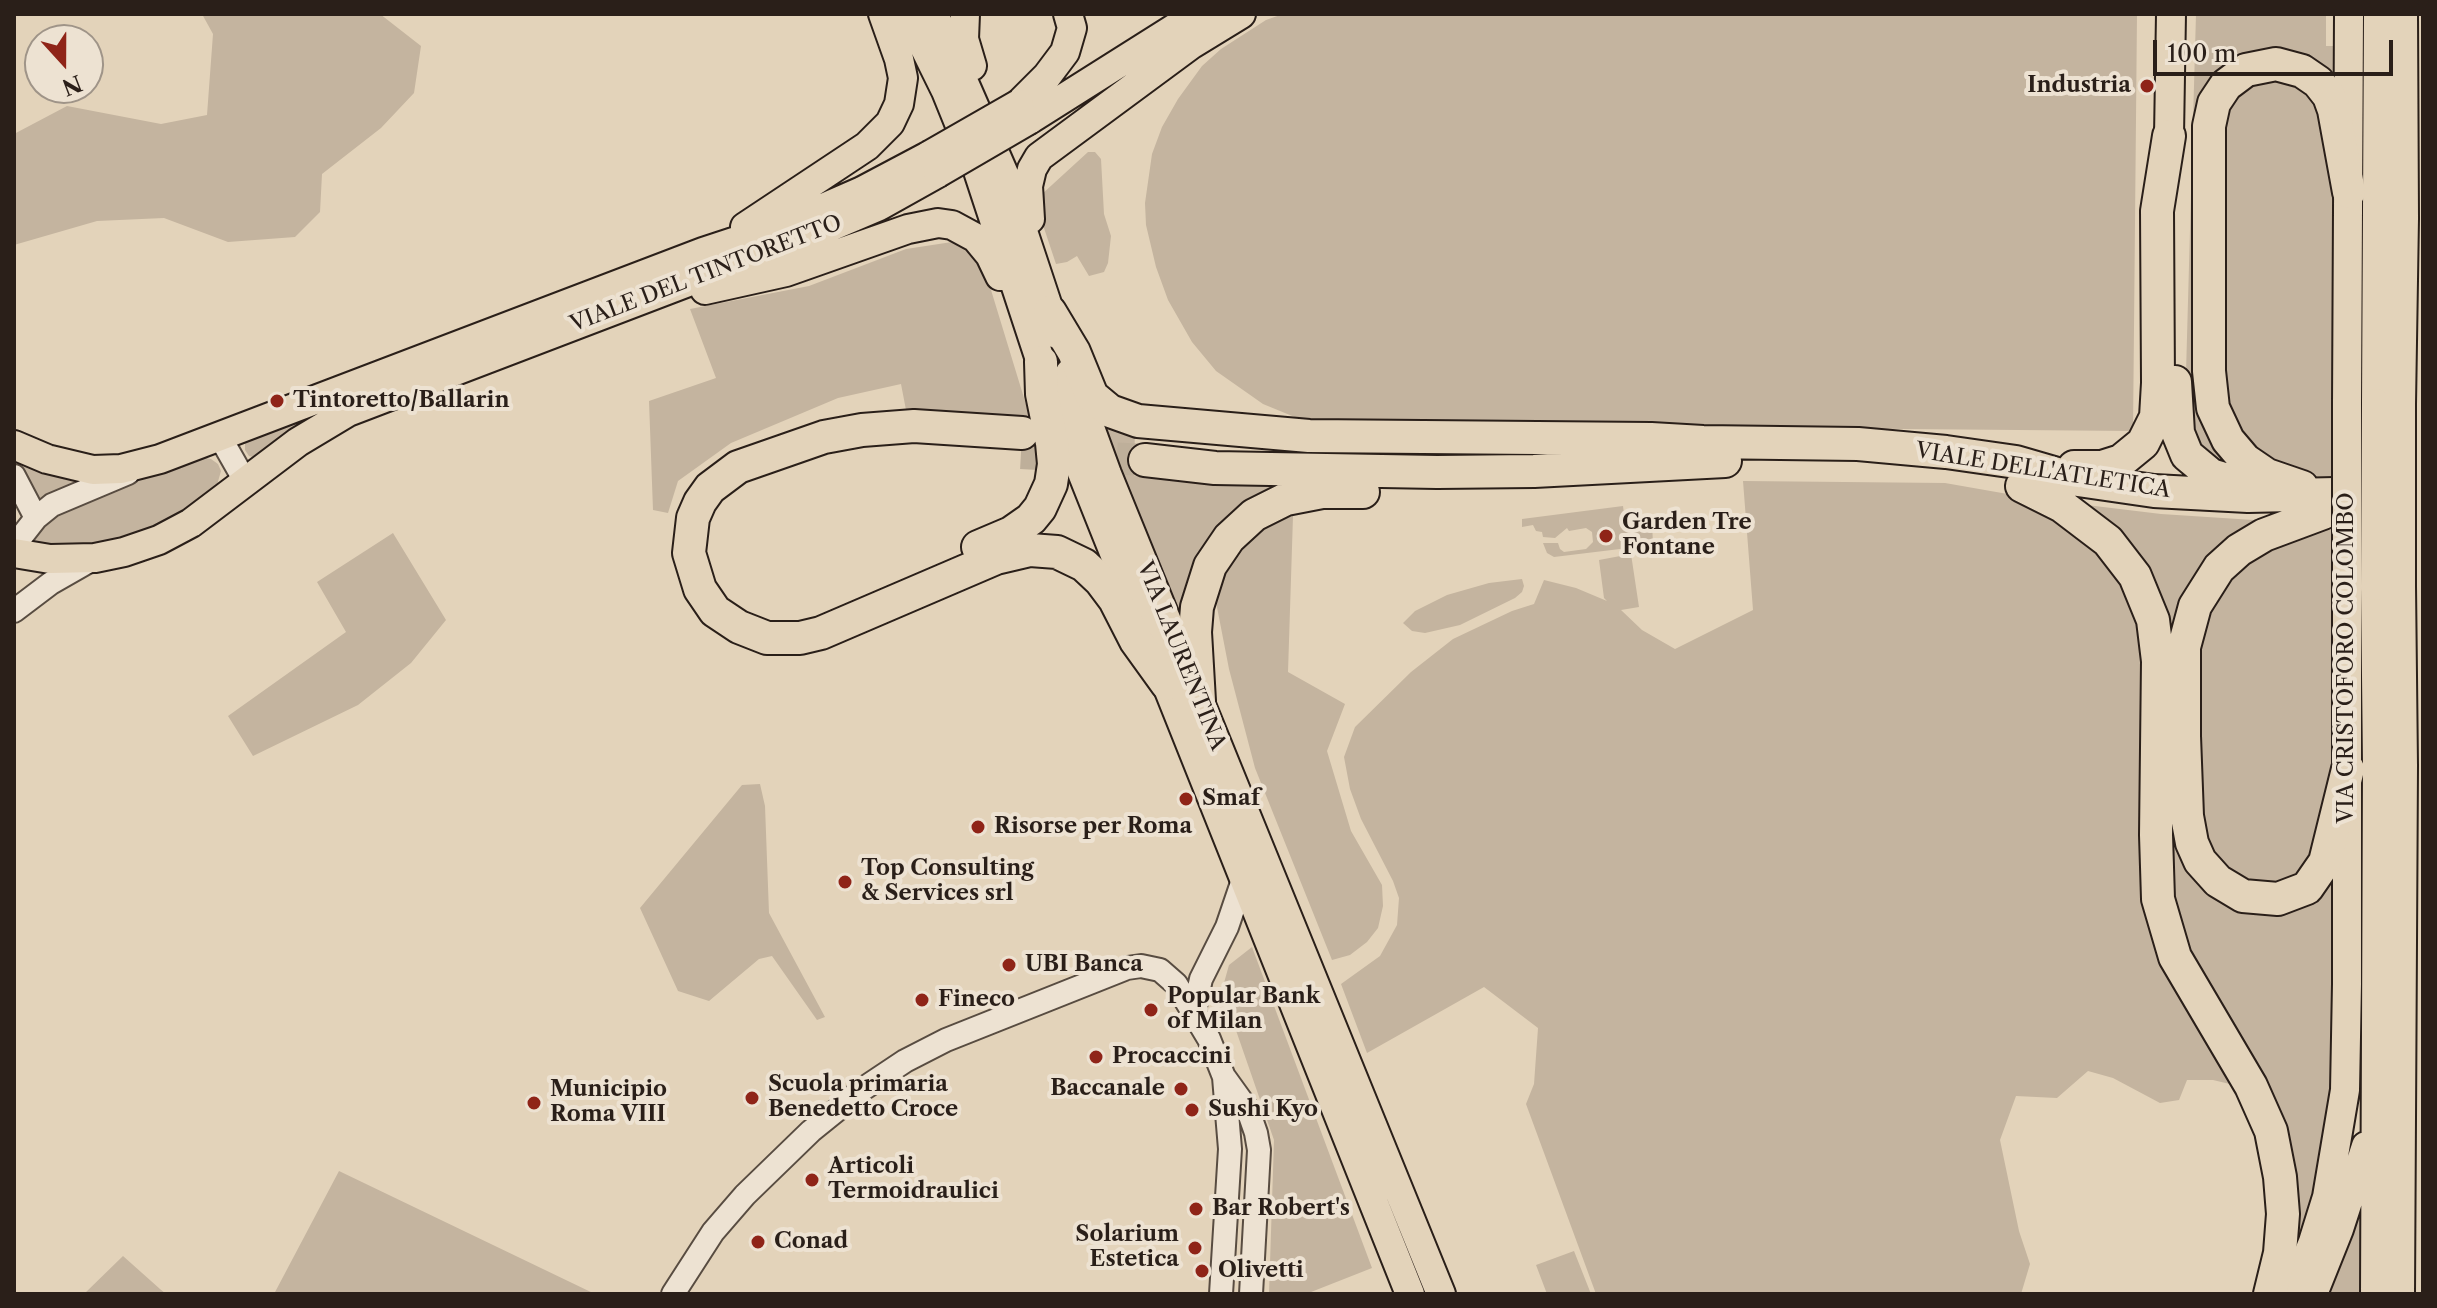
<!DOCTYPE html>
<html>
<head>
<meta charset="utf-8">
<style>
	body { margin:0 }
	#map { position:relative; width:2437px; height:1308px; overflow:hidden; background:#e3d3ba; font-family:"Libre Caslon Text",serif }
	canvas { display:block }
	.frame { position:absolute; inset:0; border:16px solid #2a1f19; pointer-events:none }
	.north { position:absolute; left:24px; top:24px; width:80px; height:80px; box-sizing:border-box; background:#ede2d2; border:2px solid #9f9488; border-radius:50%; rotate:159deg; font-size:22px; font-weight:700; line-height:32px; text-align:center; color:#2a1f19 }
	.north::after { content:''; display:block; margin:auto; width:28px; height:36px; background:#8f2418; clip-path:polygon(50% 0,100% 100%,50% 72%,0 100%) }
	.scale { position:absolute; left:2153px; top:40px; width:240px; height:36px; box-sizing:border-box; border:4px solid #2a1f19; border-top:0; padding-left:10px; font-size:24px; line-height:28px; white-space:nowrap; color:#2a1f19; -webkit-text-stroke:6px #ede2d2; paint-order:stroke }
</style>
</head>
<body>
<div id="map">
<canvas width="2437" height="1308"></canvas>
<div class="frame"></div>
<div class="north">N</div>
<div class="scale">100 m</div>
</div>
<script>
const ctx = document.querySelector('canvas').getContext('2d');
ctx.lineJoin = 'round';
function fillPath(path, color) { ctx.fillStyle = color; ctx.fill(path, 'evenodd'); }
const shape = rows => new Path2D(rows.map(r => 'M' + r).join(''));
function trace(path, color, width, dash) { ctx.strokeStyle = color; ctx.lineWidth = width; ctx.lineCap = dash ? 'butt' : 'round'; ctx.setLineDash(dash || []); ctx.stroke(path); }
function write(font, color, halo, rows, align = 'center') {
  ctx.font = font + ' "Libre Caslon Text",serif'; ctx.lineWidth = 8; ctx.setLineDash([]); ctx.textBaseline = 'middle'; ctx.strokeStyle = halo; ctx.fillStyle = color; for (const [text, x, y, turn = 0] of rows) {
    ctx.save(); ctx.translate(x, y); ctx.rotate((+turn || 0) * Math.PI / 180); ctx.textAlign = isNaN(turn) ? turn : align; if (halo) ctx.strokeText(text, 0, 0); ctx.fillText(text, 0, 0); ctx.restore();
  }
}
fillPath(shape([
	[202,14,380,14,421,46,414,93,381,128,322,174,320,212,295,237,228,242,164,218,97,221,14,245,14,134,67,106,161,124,207,115,213,34],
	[1283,14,2137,14,2133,431,1331,424,1302,420,1263,404,1216,371,1192,342,1168,300,1156,267,1146,225,1145,203,1152,154,1162,127,1178,99,1202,66,1221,49,1266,20],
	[2196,14,2326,14,2326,46,2340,46,2340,93,2325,75,2221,76,2200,374,2243,467,2207,462,2185,409],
	[2263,73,2314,90,2332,171,2332,478,2314,478,2271,470,2223,414,2220,109],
	[1088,152,1095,152,1101,159,1104,214,1111,236,1108,263,1104,272,1089,276,1077,256,1067,262,1056,264,1039,213,1041,195],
	[952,242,970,249,984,267,1031,421,906,410,901,384,838,398,731,443,678,481,668,513,653,510,649,401,716,378,690,309,809,286,906,249],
	[349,399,260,459,249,456,245,450,245,438],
	[1092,405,1135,427,1134,476,1292,480,1198,558,1178,618],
	[201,457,211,459,218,464,221,471,217,485,205,499,168,525,109,544,52,545,29,542,64,509,179,463],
	[14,459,54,476,78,482,40,506,36,492,27,477,14,466],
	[1743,481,1945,483,2019,496,2101,549,2132,602,2143,646,2142,880,2234,1085,2213,1080,2187,1080,2179,1100,2160,1103,2113,1078,2088,1071,2057,1098,2016,1096,2000,1140,2019,1231,2030,1264,2021,1294,1596,1294,1526,1104,1534,1084,1538,1028,1484,987,1367,1053,1341,984,1380,956,1397,925,1399,898,1393,881,1361,819,1350,789,1344,757,1355,727,1411,672,1453,639,1512,611,1534,604,1544,580,1576,588,1607,601,1604,598,1599,560,1631,554,1639,607,1621,610,1642,630,1675,649,1753,610],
	[2070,503,2161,514,2269,521,2172,652,2162,630],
	[1623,506,1625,522,1652,521,1653,545,1554,557,1547,553,1543,543,1558,543,1560,549,1564,552,1586,549,1593,542,1592,532,1586,528,1569,531,1567,528,1555,538,1543,537,1542,532,1536,531,1533,525,1522,527,1522,519],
	[1293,516,1288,672,1345,704,1327,751,1351,831,1382,885,1383,906,1378,928,1367,942,1350,955,1332,960,1255,768,1229,669,1216,602,1217,577,1228,560,1267,523],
	[2332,529,2336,761,2320,853,2287,889,2250,890,2203,847,2194,648,2224,577,2299,533],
	[393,533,446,620,411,663,358,705,253,756,228,716,346,632,317,582],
	[1522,579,1524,586,1522,592,1515,598,1460,625,1425,633,1412,631,1403,623,1415,611,1447,595,1489,583],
	[2172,783,2228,900,2338,861,2330,1132,2295,1263,2292,1220,2217,1017,2167,902],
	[760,784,765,806,769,913,825,1017,817,1020,772,956,759,959,709,1001,678,991,640,908,742,785],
	[1252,947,1372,1268,1306,1294,1269,1294,1274,1140,1222,990,1229,965],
	[339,1171,595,1294,274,1294],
	[2362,1194,2360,1294,2323,1294],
	[1574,1251,1591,1294,1547,1294,1536,1265],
	[123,1256,160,1289,166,1294,84,1294]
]), '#c4b49f');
trace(shape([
	[1021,453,1145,460],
	[2374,514,2423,514]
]), '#beaf9a', 32, [32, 16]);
const minor = shape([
	[220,437,245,481],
	[14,476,36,518],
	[14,546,36,518,52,505,128,473],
	[14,611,51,583,93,559],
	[1194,1011,1201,979,1227,927,1244,877],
	[1225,1078,1248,1110,1256,1133,1259,1150,1251,1294],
	[673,1294,713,1232,745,1195,811,1131,863,1089,905,1061,946,1040,1127,968,1141,966,1160,970,1176,984,1209,1039,1224,1077,1230,1149,1221,1294]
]);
const major = shape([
	[908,14,946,91,976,165,1046,378,1083,475,1410,1294],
	[934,14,1004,174,1057,334],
	[965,14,964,39,972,66],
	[1019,104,1047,76,1065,52,1072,28,1068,14],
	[1029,120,1197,14],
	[2169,136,2171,14],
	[1030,219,1028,186,1032,169,1039,157,1192,44,1241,14],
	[745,227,867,146,890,123,899,104,903,78,899,59,883,14],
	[705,290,786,272,908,229,938,223,952,225,976,238,990,255,1000,276],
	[1070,373,1107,474,1441,1294],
	[2347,403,2349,14],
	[2376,403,2378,14],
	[2401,404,2404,218,2403,14],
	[14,445,47,459,93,470,121,469,160,459,703,252,782,226,862,191,930,155],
	[14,553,50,559,95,558,124,552,159,540,191,523,298,442,348,412,806,237,879,206,938,173],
	[2375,586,2377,765,2375,1294],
	[2292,1294,2313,1242,2327,1197,2345,1090,2347,984,2347,586],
	[2313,1294,2339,1229,2366,1146],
	[2400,1294,2403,766,2401,586]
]);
const highway = shape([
	[1050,312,1074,352,1092,396,1110,411,1138,421,1309,436,1651,439,1703,442,1858,444,1946,452,2016,462,2078,480,2154,491,2248,496,2335,494],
	[2175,382,2178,433,2187,455,2211,475,2247,486],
	[1022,433,914,426,862,430,824,437,738,467,710,488,700,502,693,518,689,553,700,589,715,611,739,627,767,638,800,638,821,633,996,558,1030,550,1057,552,1084,565,1100,580,1115,600,1136,641,1167,684],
	[1145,460,1215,468,1437,472,1534,471,1725,461],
	[2074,467,2102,467,2121,461,2143,443,2156,417,2158,383,2157,211,2169,136],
	[2022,486,2062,506,2108,541,2135,576,2153,620,2158,661,2156,835,2158,899,2175,957,2251,1086,2271,1131,2280,1177,2283,1214,2280,1253,2270,1294],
	[2302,487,2267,475,2245,460,2228,440,2213,408,2209,371,2209,126,2214,103,2226,85,2246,70,2276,64,2302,71,2318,82,2329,96,2334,110,2349,192],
	[2323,513,2264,535,2239,550,2219,568,2195,606,2184,647,2184,736,2187,816,2192,843,2200,861,2218,881,2243,896,2278,899,2307,888,2325,862,2348,769],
	[978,547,1011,533,1031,519,1040,508,1051,484,1054,464,1052,443,1042,394,1041,362],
	[1199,701,1195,632,1197,607,1210,566,1229,538,1254,515,1286,499,1322,492,1363,492]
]);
trace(minor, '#584c41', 26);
trace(major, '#2a1f19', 32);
trace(highway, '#2a1f19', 36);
trace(minor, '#ede2d2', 22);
trace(major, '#e3d3ba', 28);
trace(highway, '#e3d3ba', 32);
const majorBridge = shape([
	[930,155,1019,104],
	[938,173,1029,120],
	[2347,403,2347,586],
	[2375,586,2376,403],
	[2401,586,2401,404]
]);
trace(majorBridge, '#2a1f19', 32, []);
trace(majorBridge, '#e3d3ba', 28);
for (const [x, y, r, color] of [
	[2147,86,8,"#8f2418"],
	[277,401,8,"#8f2418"],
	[1606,536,8,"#8f2418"],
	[1186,799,8,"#8f2418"],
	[978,827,8,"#8f2418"],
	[845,882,8,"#8f2418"],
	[1009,965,8,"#8f2418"],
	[922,1000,8,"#8f2418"],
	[1151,1010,8,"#8f2418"],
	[1096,1057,8,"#8f2418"],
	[1181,1089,8,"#8f2418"],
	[752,1098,8,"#8f2418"],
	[534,1103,8,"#8f2418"],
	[1192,1110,8,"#8f2418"],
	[812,1180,8,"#8f2418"],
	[1196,1209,8,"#8f2418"],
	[758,1242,8,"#8f2418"],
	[1195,1248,8,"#8f2418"],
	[1202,1271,8,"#8f2418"]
]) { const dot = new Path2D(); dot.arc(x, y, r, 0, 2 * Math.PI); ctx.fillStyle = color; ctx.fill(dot); trace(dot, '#ede2d2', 3); }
write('bold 22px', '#2a1f19', '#ede2d2', [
	["Industria",2131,86,"right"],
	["Tintoretto/Ballarin",293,401],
	["Garden Tre",1622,523],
	["Fontane",1622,548],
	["Smaf",1202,799],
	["Risorse per Roma",994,827],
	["Top Consulting",861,869],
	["& Services srl",861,894],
	["UBI Banca",1025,965],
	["Popular Bank",1167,997],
	["of Milan",1167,1022],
	["Fineco",938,1000],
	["Procaccini",1112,1057],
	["Scuola primaria",768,1085],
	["Benedetto Croce",768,1110],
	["Baccanale",1165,1089,"right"],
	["Municipio",550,1090],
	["Roma VIII",550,1115],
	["Sushi Kyo",1208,1110],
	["Articoli",828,1167],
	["Termoidraulici",828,1192],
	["Bar Robert's",1212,1209],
	["Solarium",1179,1235,"right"],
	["Estetica",1179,1260,"right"],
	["Conad",774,1242],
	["Olivetti",1218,1271]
], 'left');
write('22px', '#2a1f19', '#ede2d2', [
	["VIALE DEL TINTORETTO",706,274,-21],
	["VIALE DELL'ATLETICA",2043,471,9],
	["VIA LAURENTINA",1181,656,68],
	["VIA CRISTOFORO COLOMBO",2347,658,-90]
]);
</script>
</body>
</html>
